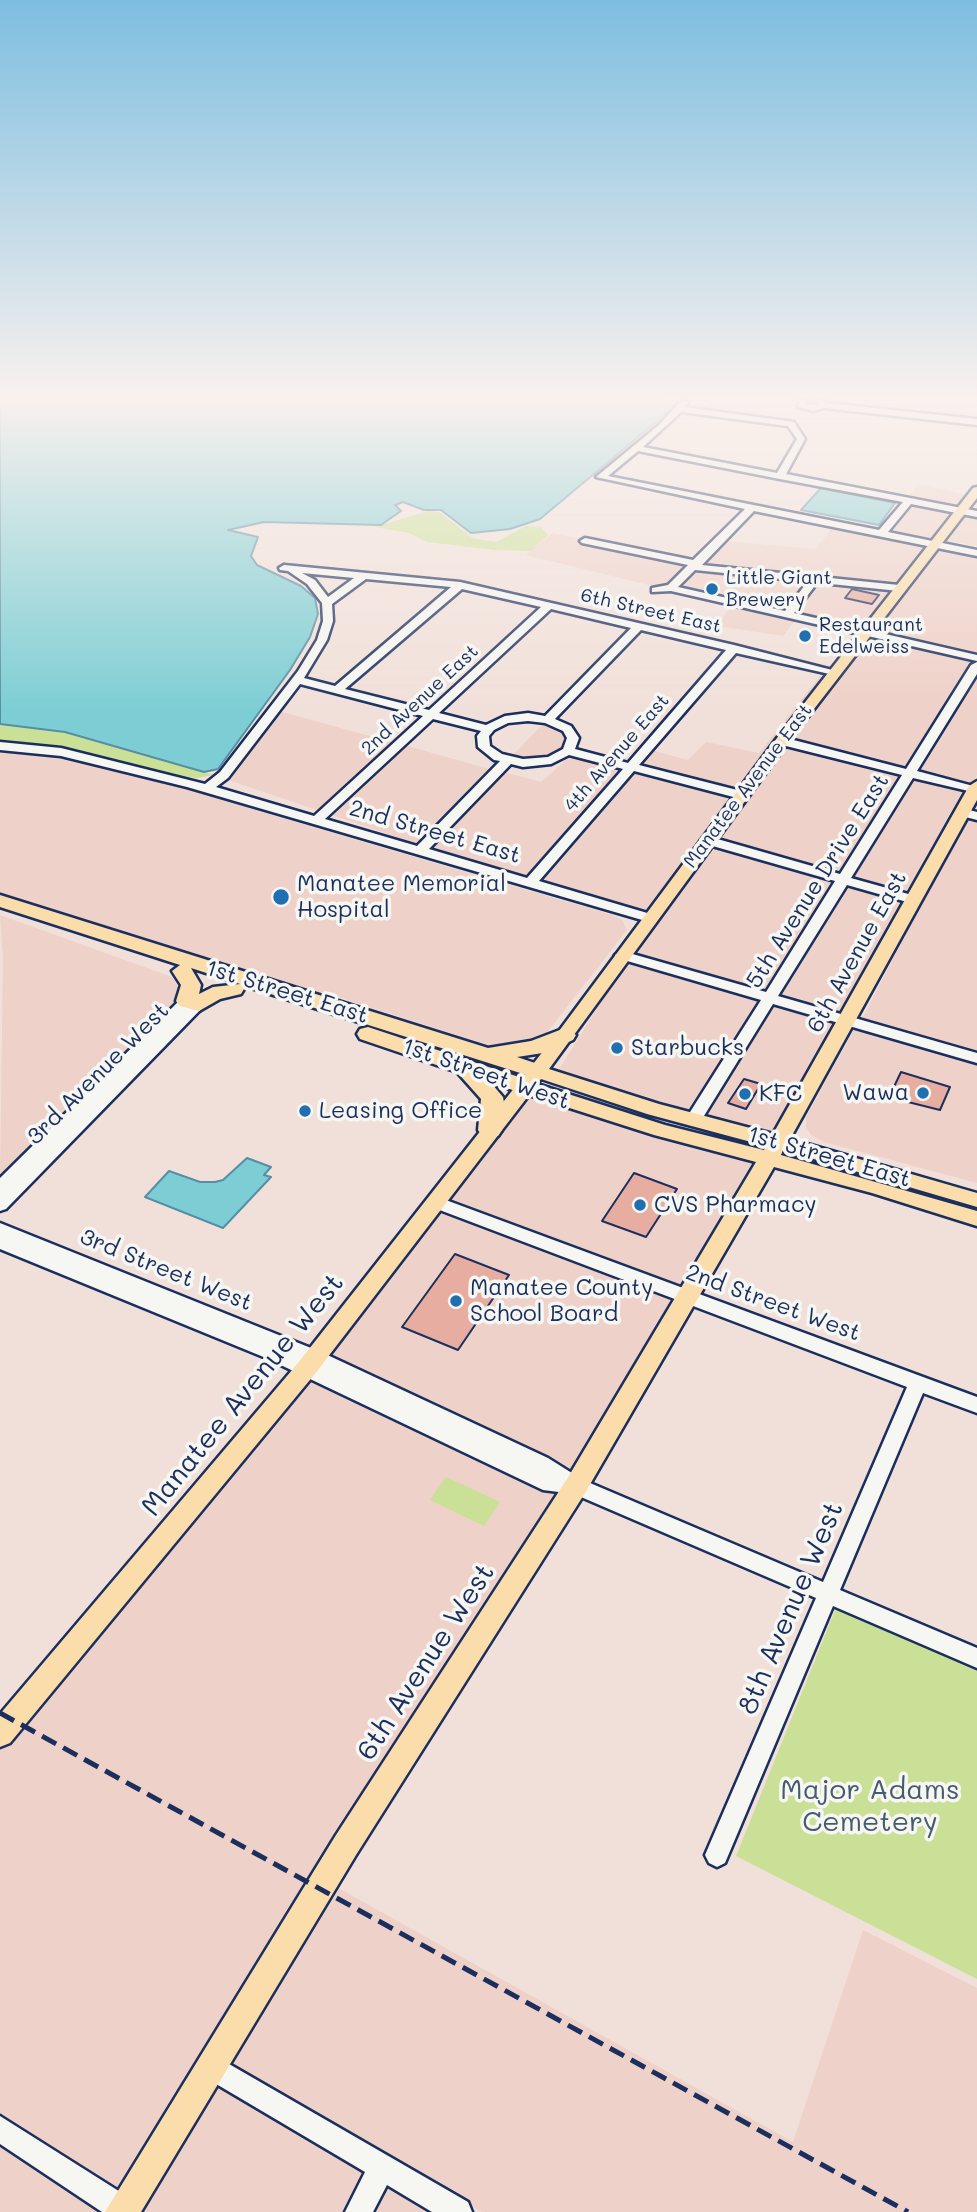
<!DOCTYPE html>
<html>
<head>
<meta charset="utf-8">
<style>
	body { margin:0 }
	canvas { display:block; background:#f1e0d9 }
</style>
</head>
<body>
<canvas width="977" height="2212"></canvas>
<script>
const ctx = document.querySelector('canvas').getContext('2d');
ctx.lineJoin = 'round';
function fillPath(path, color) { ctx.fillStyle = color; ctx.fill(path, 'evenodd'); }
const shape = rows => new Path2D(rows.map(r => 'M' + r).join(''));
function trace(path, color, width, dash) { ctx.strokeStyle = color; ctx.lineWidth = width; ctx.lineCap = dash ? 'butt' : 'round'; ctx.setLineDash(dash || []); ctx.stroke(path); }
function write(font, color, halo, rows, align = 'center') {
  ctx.font = font + ' Mali,sans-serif'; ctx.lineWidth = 7; ctx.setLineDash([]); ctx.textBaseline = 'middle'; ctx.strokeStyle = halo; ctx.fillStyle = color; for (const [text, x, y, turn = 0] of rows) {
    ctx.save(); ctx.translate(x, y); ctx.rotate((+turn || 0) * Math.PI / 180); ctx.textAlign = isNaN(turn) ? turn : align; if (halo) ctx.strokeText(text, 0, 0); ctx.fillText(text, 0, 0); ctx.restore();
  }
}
fillPath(shape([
	[919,484,968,495,977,484,957,509,907,499],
	[912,503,955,512,933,538,891,529],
	[963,513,977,516,977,546,942,539],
	[833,526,927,546,896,585,700,566,724,541,816,549],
	[552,533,582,539,580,542,691,564,668,587,661,588,526,555],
	[935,548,977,557,977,656,870,632],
	[697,569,894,588,861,630,793,614,814,586,806,585,784,612,677,588],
	[671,590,796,619,783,636,717,626,731,606],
	[868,635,975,660,906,770,788,740],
	[824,671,828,672,738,791,638,766,651,750,688,760,706,742,759,753],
	[977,674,977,775,971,786,917,772],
	[279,711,395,743,320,811,225,779],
	[546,721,564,731,568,736,567,746,552,757,531,761,509,759],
	[785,744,903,774,840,875,715,839],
	[404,745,493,770,420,845,329,814],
	[0,749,37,751,89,761,174,783,232,800,251,809,612,915,622,920,627,930,545,1035,538,1040,501,1047,488,1045,335,996,274,981,0,893],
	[573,754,624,768,527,879,429,848,503,772,541,782],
	[634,770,734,796,645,914,537,882],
	[914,777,968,791,910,895,851,878],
	[967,816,977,819,977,1053,862,1019],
	[711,844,836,880,765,994,630,953],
	[848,884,907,901,843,1016,777,997],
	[0,915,183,981,181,999,0,1180,3,958],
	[633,962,761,1000,690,1113,558,1071,619,973],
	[773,1003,839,1022,776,1133,703,1116],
	[855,1028,977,1063,977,1183,824,1142,811,1135,806,1127,806,1117],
	[526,1096,757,1162,683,1290,444,1200],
	[438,1209,678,1299,573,1475,325,1355],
	[308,1377,547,1490,563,1491,120,2193,0,2114,0,1748],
	[333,1885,793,2142,863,1930,977,1988,977,2212,482,2212,225,2062],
	[213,2082,366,2171,345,2212,135,2212],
	[0,2143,102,2212,0,2212],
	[387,2183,435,2212,372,2212]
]), '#eed1c8');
fillPath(shape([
	[428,511,439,512,473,538,483,540,496,542,526,526,541,527,548,535,531,551,495,550,427,542,409,533,375,527],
	[0,724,65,732,213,775,197,778,155,772,75,751,0,744],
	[446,1477,500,1502,484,1526,430,1500],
	[836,1608,977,1669,977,1979,736,1856]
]), '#c9e096');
const water = shape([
	[0,400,666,400,675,406,540,519,510,529,471,533,441,510,424,510,403,502,395,505,401,511,381,525,264,522,228,530,258,537,251,556,257,565,301,586,315,598,318,614,310,637,290,670,218,769,204,772,65,732,0,724,0,400],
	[821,488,895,503,879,525,801,510,821,488],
	[247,1158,271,1167,264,1175,271,1177,223,1228,145,1197,169,1171,200,1182,215,1182,223,1180,247,1158]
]);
fillPath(water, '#7dced4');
trace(water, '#568ea5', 2);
const building = shape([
	[852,589,879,595,872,604,845,598,852,589],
	[901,1072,950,1087,940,1110,904,1101,907,1095,892,1091,901,1072],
	[744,1079,761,1084,746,1109,728,1103,744,1079],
	[634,1173,677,1189,646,1237,602,1221,634,1173],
	[455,1254,509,1275,458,1350,402,1327,455,1254]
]);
fillPath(building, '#e6ada0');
trace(building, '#1b2f5e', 2);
const minor = shape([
	[682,400,689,402,685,407,794,422,805,439,786,474,977,511,977,517,911,504,888,532,977,550,977,556,754,511,702,565,899,585,904,588,899,591,695,570,678,587,785,611,805,585,813,585,814,587,794,613,977,655,977,661,671,591,652,592,652,588,668,585,688,565,582,543,580,541,585,538,693,560,745,509,596,477,659,425,682,400],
	[681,412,788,426,797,439,777,473,643,447,681,412],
	[638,451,780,479,903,502,879,530,608,476,638,451],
	[799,400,807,400,806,404,813,405,818,404,815,400,824,400,827,403,977,419,977,425,824,408,813,411,798,407,799,400],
	[284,565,460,582,734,645,840,672,834,675,736,653,639,765,745,792,745,798,741,799,634,771,539,881,654,915,656,918,649,922,187,787,61,756,0,750,0,742,61,748,205,784,220,772,298,671,317,640,323,621,322,603,307,584,288,571,280,570,279,568,284,565],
	[302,573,354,578,328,597,315,580,302,573],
	[366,579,451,587,335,686,304,678,327,640,333,621,332,604,366,579],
	[462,589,541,607,429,710,345,689,462,589],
	[551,609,631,628,545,716,528,713,505,716,486,725,439,713,551,609],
	[641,630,726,650,628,763,575,749,579,738,571,726,555,719,641,630],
	[300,684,423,716,314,816,216,787,228,778,300,684],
	[433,719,481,731,477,736,478,747,494,760,500,761,417,846,325,819,433,719],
	[528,721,545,723,563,731,567,738,563,749,548,757,523,759,502,754,490,746,489,736,494,730,508,723,528,721],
	[569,755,623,769,527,878,429,849,511,764,523,767,551,764,569,755],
	[977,662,977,674,917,771,977,787,977,793,913,778,851,878,919,897,921,900,914,904,847,885,778,996,977,1053,977,1063,773,1004,699,1124,687,1124,685,1120,761,1000,617,958,615,955,622,951,766,992,835,881,702,843,701,840,707,836,840,874,902,775,778,744,776,741,782,737,906,769,971,665,977,662],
	[962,808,977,812,977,820,958,815,958,809,962,808],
	[187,996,194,1001,204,1001,206,1004,6,1209,0,1211,0,1178,182,998,187,996],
	[435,1196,977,1397,977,1413,923,1393,840,1590,977,1648,977,1668,833,1606,725,1863,717,1867,709,1863,705,1855,816,1598,574,1494,543,1490,266,1358,0,1249,0,1223,321,1352,548,1458,583,1480,823,1582,907,1387,429,1206,427,1202,429,1198,435,1196],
	[210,2053,468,2202,472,2212,432,2212,387,2185,373,2212,345,2212,365,2172,201,2075,197,2066,201,2057,210,2053],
	[0,2116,133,2200,136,2212,102,2212,0,2144,0,2116]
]);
const major = shape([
	[977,487,977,498,787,744,549,1069,659,1104,773,1134,969,786,977,781,977,800,790,1139,977,1193,977,1207,783,1150,781,1155,977,1211,977,1226,872,1193,774,1167,585,1493,356,1855,141,2212,105,2212,336,1835,567,1479,756,1162,654,1135,529,1095,314,1375,10,1743,0,1747,0,1714,298,1363,559,1031,777,738,973,488,977,487],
	[541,1079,647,1114,766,1146,764,1150,665,1125,537,1084,541,1079]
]);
const highway = shape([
	[0,895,488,1048,531,1041,565,1028,576,1035,573,1040,543,1053,517,1057,544,1066,547,1071,544,1076,536,1078,242,985,244,989,241,994,220,999,199,1011,180,1006,176,1001,181,985,172,971,180,965,0,907,0,895],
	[191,968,240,984,213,987,199,994,201,985,191,968],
	[368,1027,531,1081,534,1086,531,1091,523,1093,492,1084,503,1097,505,1108,502,1130,498,1136,482,1136,478,1130,481,1099,457,1072,360,1039,357,1034,360,1029,368,1027]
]);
trace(minor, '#1b2f5e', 5);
trace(major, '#1b2f5e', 5);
trace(highway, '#1b2f5e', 5);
fillPath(minor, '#f6f6f2');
fillPath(major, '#faddab');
fillPath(highway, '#faddab');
trace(shape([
	[0,1713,908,2212]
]), '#1b2f5e', 5, [16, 8]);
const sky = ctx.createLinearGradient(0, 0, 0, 710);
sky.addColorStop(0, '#7dbee0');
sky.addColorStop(0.56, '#f9f1ee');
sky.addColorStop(1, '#f9f1ee00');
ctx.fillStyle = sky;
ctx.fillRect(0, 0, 977, 710);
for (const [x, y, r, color] of [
	[712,589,7,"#1f6fb2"],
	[805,636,7,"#1f6fb2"],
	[281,897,9,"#1f6fb2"],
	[617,1048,7,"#1f6fb2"],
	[923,1093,7,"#1f6fb2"],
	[745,1094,7,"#1f6fb2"],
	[305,1111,7,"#1f6fb2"],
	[640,1205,7,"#1f6fb2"],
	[456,1301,7,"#1f6fb2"]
]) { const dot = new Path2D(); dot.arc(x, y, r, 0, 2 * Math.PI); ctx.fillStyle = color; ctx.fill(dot); trace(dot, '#f6f6f2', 2.5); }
write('19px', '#1b2f5e', '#f6f6f2', [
	["Little Giant",726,578],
	["Brewery",726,600],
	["Restaurant",819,625],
	["Edelweiss",819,647]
], 'left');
write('19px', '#1b2f5e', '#f6f6f2', [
	["6th Street East",651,611,13],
	["2nd Avenue East",420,700,-43],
	["4th Avenue East",617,753,-49],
	["Manatee Avenue East",748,786,-53]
]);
write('23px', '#1b2f5e', '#f6f6f2', [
	["2nd Street East",435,832,16],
	["5th Avenue Drive East",818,881,-58],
	["6th Avenue East",857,952,-61],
	["1st Street East",287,992,17],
	["3rd Avenue West",98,1074,-45],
	["1st Street West",486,1074,19],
	["1st Street East",829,1157,16],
	["3rd Street West",166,1270,22],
	["2nd Street West",773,1303,20]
]);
write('23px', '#1b2f5e', '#f6f6f2', [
	["Manatee Memorial",297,884],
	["Hospital",297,910],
	["Starbucks",631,1048],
	["Wawa",909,1093,"right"],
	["KFC",759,1094],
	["Leasing Office",319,1111],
	["CVS Pharmacy",654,1205],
	["Manatee County",470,1288],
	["School Board",470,1314]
], 'left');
write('28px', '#1b2f5e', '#f6f6f2', [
	["Manatee Avenue West",243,1395,-51],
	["8th Avenue West",791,1608,-67],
	["6th Avenue West",426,1662,-57]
]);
write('28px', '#465b6c', '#f6f6f2', [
	["Major Adams",870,1790],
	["Cemetery",870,1822]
]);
</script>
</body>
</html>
